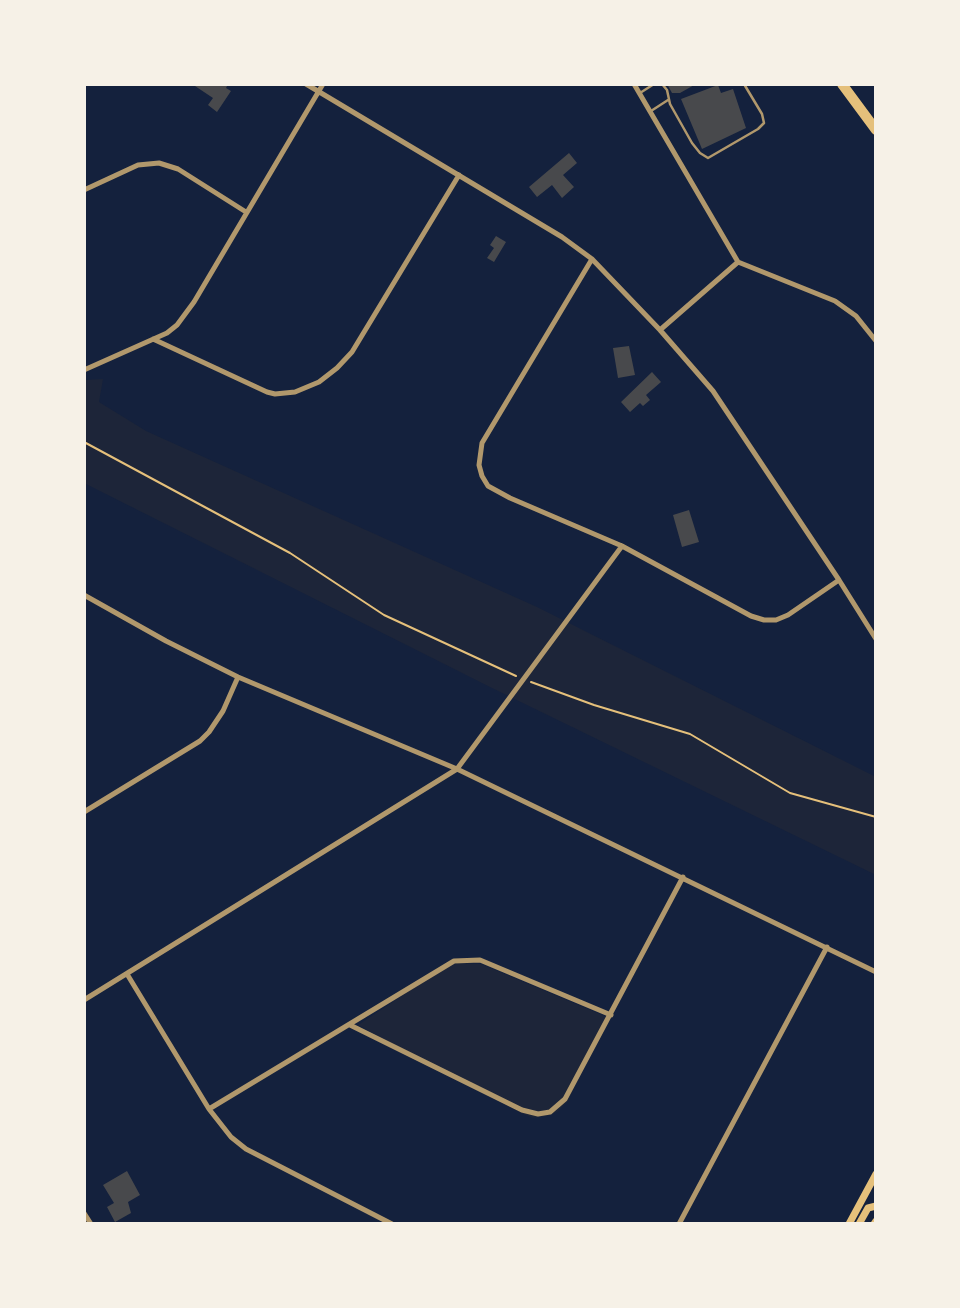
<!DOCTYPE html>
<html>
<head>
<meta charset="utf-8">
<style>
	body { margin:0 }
	#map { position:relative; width:960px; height:1308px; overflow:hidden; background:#14213d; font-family:"PT Serif",serif }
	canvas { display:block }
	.frame { position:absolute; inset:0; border:86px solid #f6f1e7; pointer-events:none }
</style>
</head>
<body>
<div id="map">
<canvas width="960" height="1308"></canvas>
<div class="frame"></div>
</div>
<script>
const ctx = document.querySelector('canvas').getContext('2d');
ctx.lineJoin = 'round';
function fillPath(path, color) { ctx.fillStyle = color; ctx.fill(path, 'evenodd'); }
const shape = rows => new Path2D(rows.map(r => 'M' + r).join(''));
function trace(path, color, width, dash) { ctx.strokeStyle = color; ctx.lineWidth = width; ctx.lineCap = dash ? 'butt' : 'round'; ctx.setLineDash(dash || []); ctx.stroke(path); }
fillPath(shape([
	[103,379,99,402,146,431,537,607,876,777,876,875,490,687,84,483,84,380],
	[457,963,481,964,607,1017,568,1101,557,1112,547,1116,533,1118,521,1113,358,1025,439,971]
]), '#1d2539');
fillPath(shape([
	[192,84,228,84,226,88,231,91,217,112,208,105,213,98],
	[667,84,696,84,680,93,672,93],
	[718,85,721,93,733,89,746,128,702,149,681,99],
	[569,153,577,163,563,175,574,187,562,198,552,185,537,197,529,187],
	[496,236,506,242,494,262,487,258,494,248,490,245],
	[629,346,635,375,618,378,613,348],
	[652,372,661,382,646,395,650,400,643,406,640,403,630,412,621,402],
	[689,510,699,542,682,547,673,515],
	[127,1171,140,1195,128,1202,131,1213,115,1222,107,1207,114,1203,103,1185]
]), '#48494c');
trace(shape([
	[84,442,290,553,384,615,516,676],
	[531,682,594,705,690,734,790,793,876,817]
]), '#e5c07b', 2);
trace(shape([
	[662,84,667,90,670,104,692,143,700,153,708,158,758,129,764,123,762,114,744,84],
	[640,93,654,84],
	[651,111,668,100]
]), '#b1986c', 2.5);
trace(shape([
	[306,84,562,237,592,259,660,330,713,391,839,580,876,639],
	[634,84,738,262,835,301,856,316,876,341],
	[84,190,138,165,159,163,178,169,246,212],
	[592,259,482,443,479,465,482,476,488,486,510,498,622,546,751,616,764,620,776,620,788,615,839,580],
	[660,330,738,262],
	[153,339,267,392,275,394,295,392,319,382,337,368,352,352,459,175],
	[84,370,167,333,177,325,194,302,323,84],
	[84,595,166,641,238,677,457,769,876,972],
	[84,812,200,741,209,732,223,711,238,677],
	[127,974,209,1109,231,1137,246,1149,392,1224],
	[84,1000,457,769,622,546],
	[350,1025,522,1110,538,1114,550,1112,565,1099,683,877],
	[209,1109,454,961,480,960,611,1015],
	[84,1213,91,1224],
	[679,1224,827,947]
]), '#b1986c', 5);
trace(shape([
	[849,1224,876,1174],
	[859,1224,868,1208,876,1206],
	[874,1224,876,1221]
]), '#e5c07b', 7);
trace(shape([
	[842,84,876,130]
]), '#e5c07b', 10);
</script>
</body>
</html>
